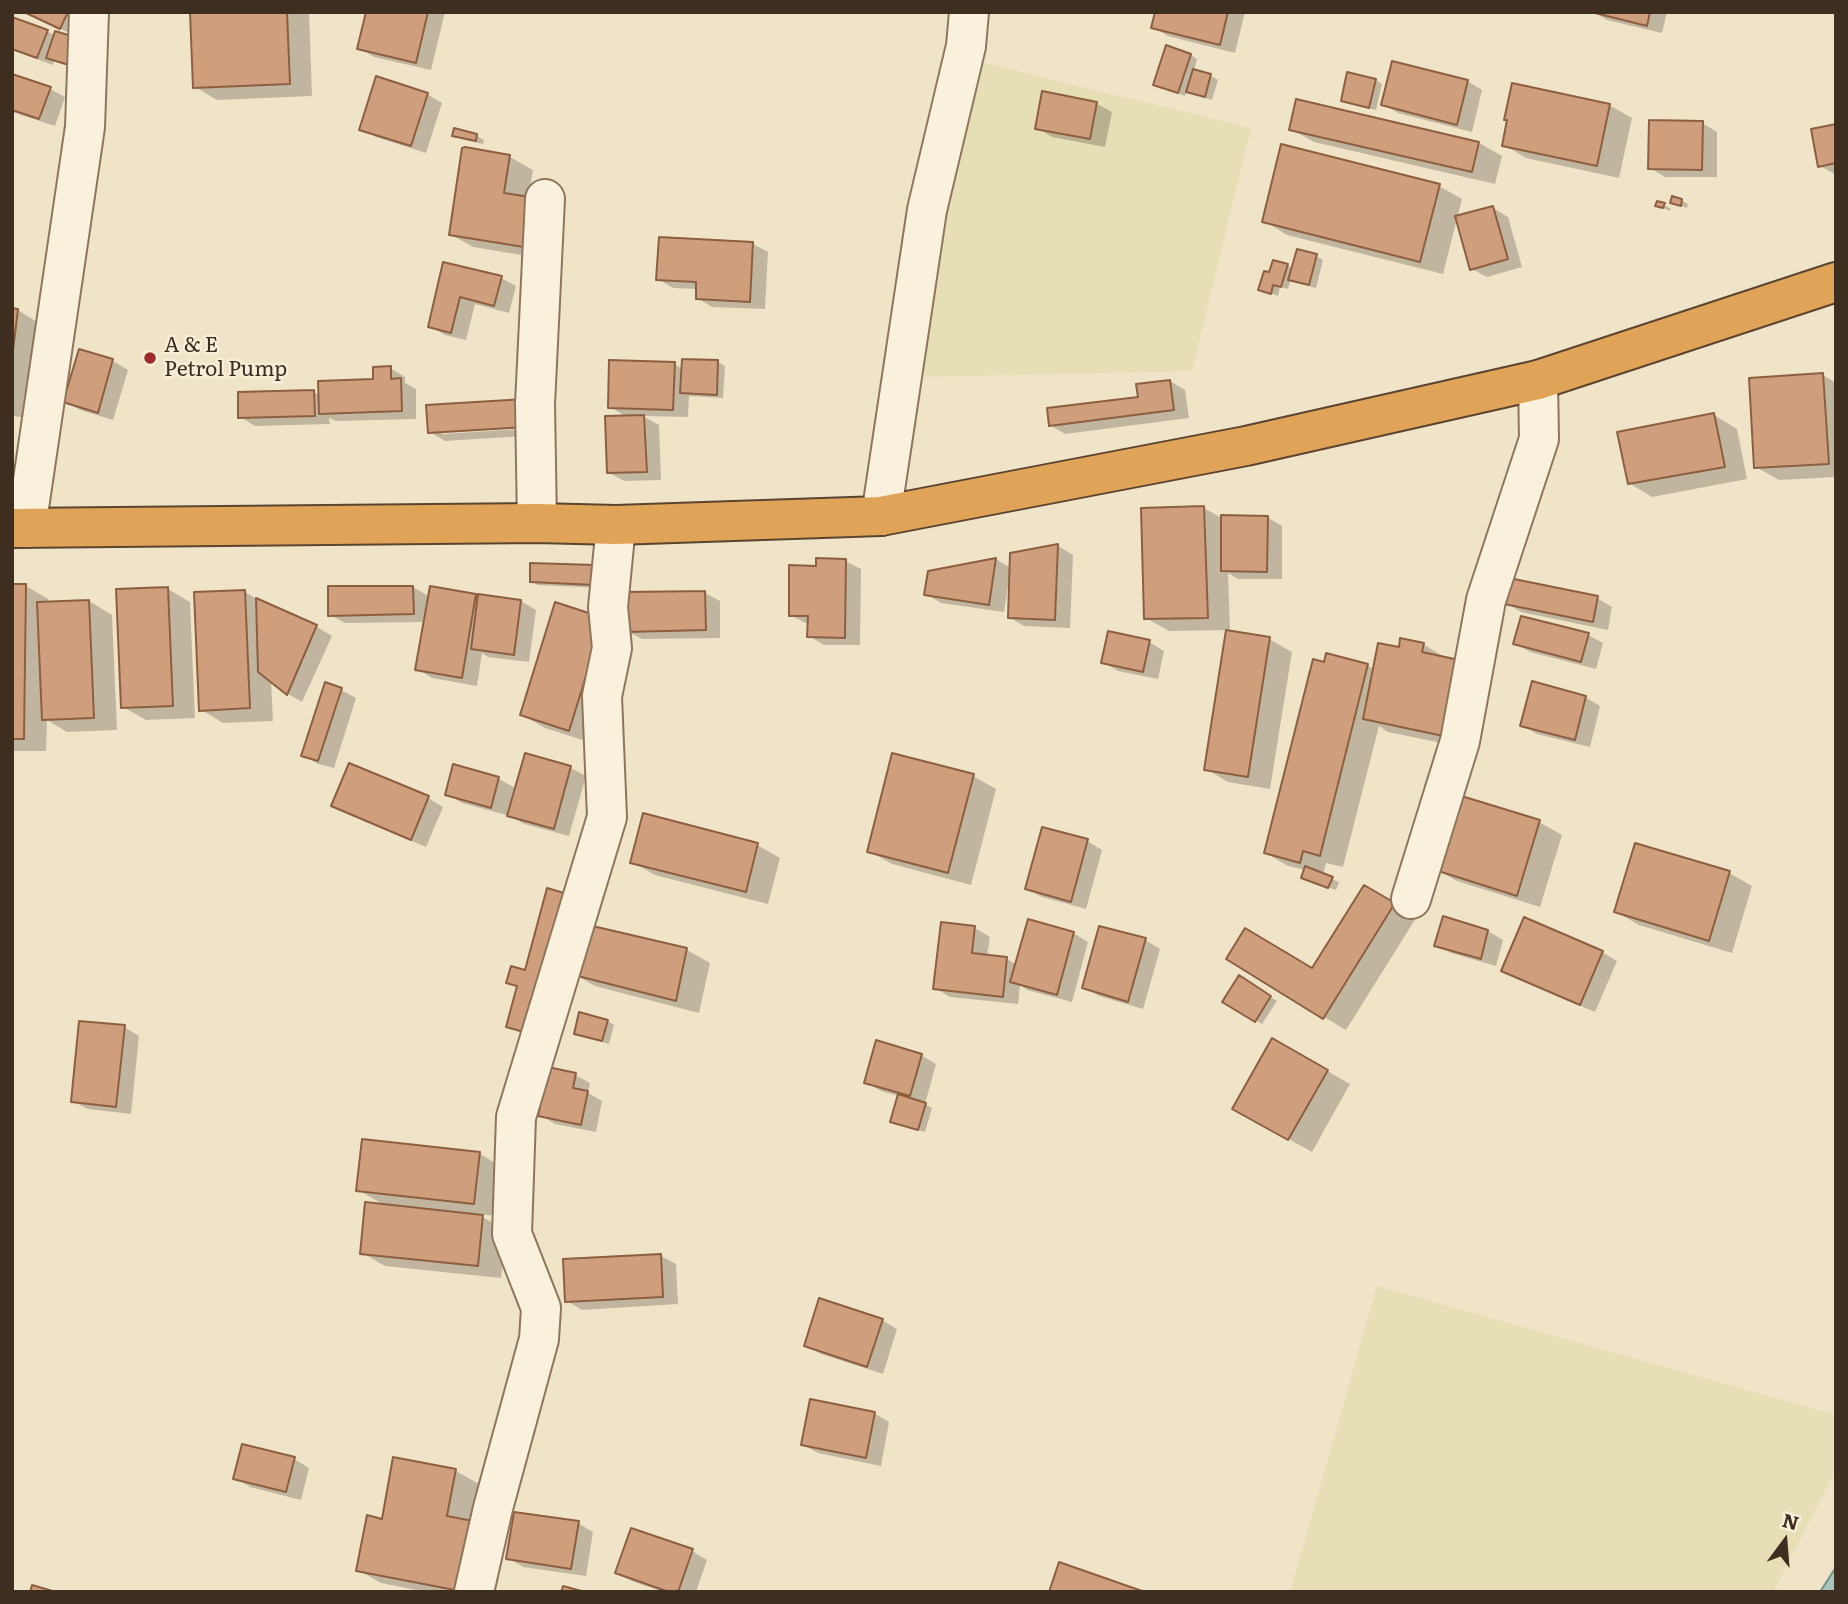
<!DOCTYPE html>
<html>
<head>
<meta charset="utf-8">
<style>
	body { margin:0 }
	#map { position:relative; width:1848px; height:1604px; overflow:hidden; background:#f0e4c8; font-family:Literata,serif }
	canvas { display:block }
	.frame { position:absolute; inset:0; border:14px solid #3d2e20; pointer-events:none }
	.north { position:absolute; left:1750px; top:1506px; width:70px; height:70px; -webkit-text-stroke:5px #f7eed8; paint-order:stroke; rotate:16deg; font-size:19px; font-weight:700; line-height:28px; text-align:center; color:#3d2e20 }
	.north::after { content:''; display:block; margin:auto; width:24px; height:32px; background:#3d2e20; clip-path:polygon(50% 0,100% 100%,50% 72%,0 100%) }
</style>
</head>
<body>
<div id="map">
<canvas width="1848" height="1604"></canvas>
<div class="frame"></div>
<div class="north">N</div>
</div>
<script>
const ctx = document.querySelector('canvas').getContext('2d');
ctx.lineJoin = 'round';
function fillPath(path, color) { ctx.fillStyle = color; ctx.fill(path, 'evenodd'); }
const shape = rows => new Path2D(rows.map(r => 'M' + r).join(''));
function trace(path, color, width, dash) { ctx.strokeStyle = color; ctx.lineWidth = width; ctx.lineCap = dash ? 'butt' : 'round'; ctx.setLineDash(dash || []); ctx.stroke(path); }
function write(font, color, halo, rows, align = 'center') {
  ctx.font = font + ' Literata,serif'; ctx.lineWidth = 5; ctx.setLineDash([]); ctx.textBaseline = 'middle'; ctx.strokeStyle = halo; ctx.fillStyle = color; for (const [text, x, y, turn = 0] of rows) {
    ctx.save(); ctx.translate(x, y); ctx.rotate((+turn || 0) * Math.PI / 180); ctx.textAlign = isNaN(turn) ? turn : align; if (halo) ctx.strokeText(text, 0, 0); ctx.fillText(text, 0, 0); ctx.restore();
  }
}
fillPath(shape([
	[964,58,1251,128,1192,371,887,378],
	[1377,1286,1836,1415,1836,1470,1773,1592,1290,1592]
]), '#e6deb5');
const water = shape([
	[1836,1567,1836,1592,1820,1592,1836,1567]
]);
fillPath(water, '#a9c4bc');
trace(water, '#6f938a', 2);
fillPath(shape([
	[25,12,86,12,76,36],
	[192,12,309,12,312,96,217,100,195,87],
	[368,12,445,12,431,70,374,57,359,48],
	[1157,12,1245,12,1235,53,1168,36,1153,27],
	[1594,12,1667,12,1662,33,1607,20],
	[12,19,47,31,55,36,79,69,54,61,53,65,12,50],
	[1191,55,1197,59,1194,71,1211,76,1218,80,1212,100,1195,95,1187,91,1185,96,1156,84],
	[12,76,50,89,65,97,55,126,12,112],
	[1375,80,1382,84,1376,110,1350,104,1343,100],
	[1467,81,1482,90,1472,132,1398,113,1383,104],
	[1044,93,1097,104,1112,112,1105,147,1052,137,1037,128],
	[427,94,442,103,426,153,376,137,362,129],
	[1297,102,1479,143,1502,156,1495,184,1314,142,1291,129],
	[1609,105,1632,118,1619,178,1526,158,1504,145,1509,121],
	[1702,123,1717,132,1717,177,1665,177,1650,168],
	[1836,126,1836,174,1835,174,1820,166],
	[455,131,477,136,484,140,483,144,461,139,454,135],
	[464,150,510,157,533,170,528,198,552,260,473,247,450,234],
	[1439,186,1462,199,1443,274,1287,235,1264,221],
	[1681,200,1688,204,1687,208,1672,202],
	[1657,205,1664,205,1671,209,1670,211],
	[1493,208,1508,217,1522,267,1487,277,1472,269],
	[753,244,768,252,765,309,712,307,697,298,698,289,673,288,658,279],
	[1316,256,1323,260,1316,288,1297,283,1291,279,1288,289,1280,287,1278,296,1260,289,1270,275,1287,265,1293,269],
	[444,264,501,278,516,286,509,313,475,304,466,340,445,335,430,326],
	[12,310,18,310,40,324,29,418,12,416],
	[80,351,113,361,128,370,113,420,80,410,65,401],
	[683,361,718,362,725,366,723,398,689,396,688,417,643,416,659,425,661,480,624,481,608,472,627,417,610,407,674,364,683,369],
	[390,368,405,377,405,383,416,389,416,419,336,421,329,418,330,424,255,426,240,417,314,392,320,396,375,381],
	[1823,375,1836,383,1836,477,1779,480,1756,467],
	[1170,381,1185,390,1189,418,1065,434,1050,425,1140,399],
	[524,401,541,435,445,441,430,432],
	[535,425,535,428,442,434,442,431],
	[1714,415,1737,429,1747,479,1652,497,1629,483],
	[1204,508,1223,519,1267,517,1282,526,1282,579,1238,579,1228,573,1230,632,1269,639,1292,652,1270,789,1228,782,1206,769,1228,630,1169,631,1146,618],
	[1058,546,1073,555,1070,628,1024,626,1009,617,1010,586,1008,586,1004,612,941,603,926,594,996,559,1011,568],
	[845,561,861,569,860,645,824,645,809,636,809,623,806,623,790,615,817,568],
	[532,565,601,588,538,585,531,581],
	[12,585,26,586,48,599,48,603,89,601,112,615,117,730,67,732,47,720,46,751,12,751],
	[413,587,430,597,476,595,480,598,480,596,521,601,536,610,529,662,488,657,482,653,477,686,432,678,417,669,426,622,345,623,330,615],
	[168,589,190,602,195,718,146,720,123,707],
	[245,592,267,605,317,627,332,636,302,702,288,694,271,681,273,721,223,723,200,709],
	[705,593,720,601,720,638,642,639,627,631],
	[1597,598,1612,607,1608,630,1521,612,1506,603],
	[604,619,592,743,545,728,522,715],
	[1588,635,1603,643,1596,669,1530,652,1515,643],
	[1149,642,1164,651,1158,679,1118,671,1103,662],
	[1423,644,1446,658,1471,749,1388,732,1379,726,1343,867,1326,863,1323,875,1339,882,1336,890,1310,881,1306,870,1288,866,1266,853,1328,656,1368,666,1375,670,1400,649],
	[341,690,356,698,334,768,318,764,303,755],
	[1585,697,1600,706,1590,747,1537,734,1522,725],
	[526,755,571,768,586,776,569,836,524,824,507,814,506,815,462,803,447,794,454,766,499,779,517,789],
	[973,776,996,789,971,885,892,864,869,851],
	[428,798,443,807,426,847,348,814,333,805],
	[1539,822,1562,835,1540,907,1457,881,1434,868],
	[1087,841,1102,850,1086,909,1042,897,1027,889],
	[757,845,780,858,768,904,655,875,632,862],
	[1729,873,1752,886,1732,953,1639,925,1616,912],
	[1364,887,1416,918,1346,1030,1324,1017,1313,970],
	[1444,919,1488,931,1503,940,1496,966,1451,953,1436,945],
	[583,925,687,950,710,963,699,1013,595,986,570,972,523,1034,508,1026,519,988,508,982,526,972],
	[975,928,990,937,987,956,1007,959,1017,965,1073,933,1088,942,1072,1002,1027,990,1020,985,1018,1004,950,997,935,988],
	[1145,940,1160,949,1143,1009,1099,996,1084,987],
	[1602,952,1617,961,1595,1012,1518,979,1503,970],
	[1239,978,1277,1001,1262,1024,1225,1001],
	[607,1021,614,1025,609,1044,583,1037,576,1033],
	[124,1027,139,1036,131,1114,88,1109,72,1101],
	[1273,1040,1350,1084,1312,1152,1235,1109],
	[921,1055,936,1064,925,1104,932,1108,925,1132,899,1125,892,1121,899,1096,881,1091,866,1082],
	[575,1075,590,1083,588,1093,602,1101,596,1132,555,1124,540,1115],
	[480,1154,502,1167,497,1216,477,1214,506,1230,501,1278,385,1266,362,1253,386,1206,358,1190],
	[661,1256,676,1264,678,1304,582,1310,567,1301],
	[882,1320,897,1329,883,1374,821,1354,806,1345],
	[874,1413,889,1422,881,1466,818,1453,803,1445],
	[294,1459,309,1468,301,1500,250,1487,235,1478],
	[395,1459,456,1471,479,1484,471,1522,484,1592,426,1592,381,1583,358,1570,383,1521],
	[578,1523,593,1532,586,1576,523,1567,508,1558],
	[632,1530,692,1551,707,1560,696,1592,663,1592,632,1581,617,1573]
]), '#0003');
const building = shape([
	[24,12,68,12,60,29,24,12],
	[190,12,287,12,290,84,193,88,190,12],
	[366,12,428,12,416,63,357,49,366,12],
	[1155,12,1228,12,1220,45,1151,28,1155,12],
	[1591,12,1650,12,1647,26,1591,12],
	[12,17,48,30,37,58,12,49,12,17],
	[55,31,81,39,72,66,46,58,55,31],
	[1166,45,1191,54,1178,93,1153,85,1166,45],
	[1392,61,1468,80,1457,125,1381,105,1392,61],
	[1193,69,1211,74,1205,97,1186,92,1193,69],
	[1347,72,1376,79,1369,108,1341,101,1347,72],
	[12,74,51,87,39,119,12,110,12,74],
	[376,76,428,93,411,146,359,130,376,76],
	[1512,83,1610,104,1597,166,1502,146,1507,120,1504,120,1512,83],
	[1042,91,1097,102,1090,139,1035,129,1042,91],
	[1296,99,1479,142,1472,172,1289,130,1296,99],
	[1649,120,1703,121,1702,170,1648,169,1649,120],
	[1836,124,1836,163,1818,167,1811,129,1836,124],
	[454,128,477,134,476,141,452,136,454,128],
	[1281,144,1440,184,1420,262,1262,222,1281,144],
	[465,147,510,155,504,193,537,198,530,248,449,235,462,148,465,147],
	[1672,196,1682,199,1681,206,1670,203,1672,196],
	[1657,201,1665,203,1663,208,1655,206,1657,201],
	[1493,206,1508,259,1470,270,1455,216,1493,206],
	[659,237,753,242,750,302,696,299,696,282,656,280,659,237],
	[1297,249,1317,254,1309,285,1288,280,1297,249],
	[1273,260,1288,264,1281,287,1273,285,1271,294,1258,290,1264,271,1269,272,1273,260],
	[443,262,502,276,494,306,460,297,451,333,428,327,443,262],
	[12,308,18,309,12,359,12,308],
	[79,349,113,359,98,413,63,402,79,349],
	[682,359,718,360,717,395,680,393,682,359],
	[609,360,675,362,673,410,608,408,609,360],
	[391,366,391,379,401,378,402,411,319,414,318,381,373,379,373,367,391,366],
	[1823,373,1829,464,1754,468,1749,378,1823,373],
	[1170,380,1174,410,1049,426,1047,408,1138,397,1136,384,1170,380],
	[314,390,315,416,238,418,238,392,314,390],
	[525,399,526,427,428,433,426,405,525,399],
	[1714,413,1725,467,1628,484,1617,432,1714,413],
	[644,415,647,472,607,473,605,416,644,415],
	[1204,506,1208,618,1144,619,1141,508,1204,506],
	[1221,515,1268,516,1267,572,1221,571,1221,515],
	[1058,544,1055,620,1008,618,1010,553,1058,544],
	[816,558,846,559,845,638,807,637,808,616,789,616,789,565,816,566,816,558],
	[996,558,989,605,924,595,928,571,996,558],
	[530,563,595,565,594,585,530,582,530,563],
	[1509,578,1598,596,1593,622,1504,604,1509,578],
	[12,584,26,584,24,739,12,739,12,584],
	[328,586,413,586,414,614,328,616,328,586],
	[430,586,476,594,462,678,415,670,430,586],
	[168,587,173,706,121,708,116,589,168,587],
	[245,590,250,708,199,711,194,592,245,590],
	[705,591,706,630,625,632,624,592,705,591],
	[478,594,521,600,514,655,471,649,478,594],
	[256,598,317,625,287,695,258,672,256,598],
	[89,600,94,718,42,720,37,602,89,600],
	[555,602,604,618,569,731,520,715,555,602],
	[1521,616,1589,633,1581,662,1513,644,1521,616],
	[1226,630,1270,637,1248,777,1204,770,1226,630],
	[1108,631,1150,640,1143,672,1101,663,1108,631],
	[1400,638,1424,643,1422,652,1464,661,1448,737,1363,719,1378,643,1399,647,1400,638],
	[1326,653,1368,664,1320,856,1303,851,1300,863,1264,853,1313,659,1324,662,1326,653],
	[1532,681,1586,696,1575,740,1520,726,1532,681],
	[325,682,342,688,318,761,301,756,325,682],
	[525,753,571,766,554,829,507,816,525,753],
	[892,753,974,774,948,873,867,852,892,753],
	[349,763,429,796,411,840,331,806,349,763],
	[453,764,499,777,491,808,445,795,453,764],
	[1455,794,1540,820,1517,896,1432,869,1455,794],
	[643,813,758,843,746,892,630,863,643,813],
	[1042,827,1088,839,1071,902,1025,889,1042,827],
	[1635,843,1730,871,1709,941,1614,912,1635,843],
	[1305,866,1333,877,1328,888,1301,878,1305,866],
	[1364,885,1395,903,1323,1019,1226,959,1245,928,1312,968,1364,885],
	[547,888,574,896,535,1035,506,1027,517,986,506,983,511,966,525,970,547,888],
	[1443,916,1488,930,1481,959,1434,946,1443,916],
	[1524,917,1603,951,1580,1005,1501,971,1524,917],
	[1028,919,1074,932,1057,995,1010,982,1028,919],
	[941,922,975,926,972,953,1007,957,1003,997,933,989,941,922],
	[584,924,687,948,676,1001,570,974,584,924],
	[1099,926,1146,938,1128,1002,1082,988,1099,926],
	[1239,975,1271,996,1255,1022,1222,1002,1239,975],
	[579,1012,608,1020,602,1041,574,1034,579,1012],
	[79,1021,125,1025,116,1107,71,1102,79,1021],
	[1272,1038,1328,1070,1288,1140,1232,1109,1272,1038],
	[876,1040,922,1054,910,1096,864,1083,876,1040],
	[548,1067,576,1073,573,1088,588,1091,581,1125,538,1116,548,1067],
	[898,1094,926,1103,918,1130,890,1122,898,1094],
	[362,1139,480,1152,474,1204,356,1191,362,1139],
	[365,1202,483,1215,478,1266,360,1254,365,1202],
	[661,1254,663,1297,565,1302,563,1259,661,1254],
	[819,1298,883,1319,867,1367,804,1346,819,1298],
	[810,1399,875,1412,866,1458,801,1445,810,1399],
	[242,1444,295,1457,286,1492,233,1479,242,1444],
	[393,1457,456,1469,447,1516,473,1521,460,1591,356,1571,367,1515,382,1519,393,1457],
	[514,1512,579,1521,571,1569,506,1559,514,1512],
	[631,1528,693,1549,678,1592,669,1592,615,1573,631,1528],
	[1059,1562,1142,1591,1049,1592,1059,1562],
	[32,1585,56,1592,30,1592,32,1585],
	[563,1586,585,1592,561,1592,563,1586]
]);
fillPath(building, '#cf9f7d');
trace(building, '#8d5f41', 2);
const street = shape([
	[881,516,927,210,966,46,969,12],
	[537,523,535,404,545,199],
	[26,528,85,127,89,12],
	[1411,899,1460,741,1486,600,1539,439,1538,380],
	[474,1592,493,1508,539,1339,541,1308,512,1234,516,1117,607,817,602,696,612,648,608,607,616,525]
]);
const highway = shape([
	[12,528,537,523,616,525,881,516,1246,446,1538,380,1836,282]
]);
trace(street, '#8d765c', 42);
trace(highway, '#5b4430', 42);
trace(street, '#faf1dc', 38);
trace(highway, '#e0a458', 38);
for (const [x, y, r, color] of [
	[150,358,7,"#9e2a2b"]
]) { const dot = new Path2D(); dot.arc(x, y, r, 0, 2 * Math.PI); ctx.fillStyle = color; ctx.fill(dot); trace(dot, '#f7eed8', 2.5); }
write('21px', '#3d2e20', '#f7eed8', [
	["A & E",164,346],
	["Petrol Pump",164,370]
], 'left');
</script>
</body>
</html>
